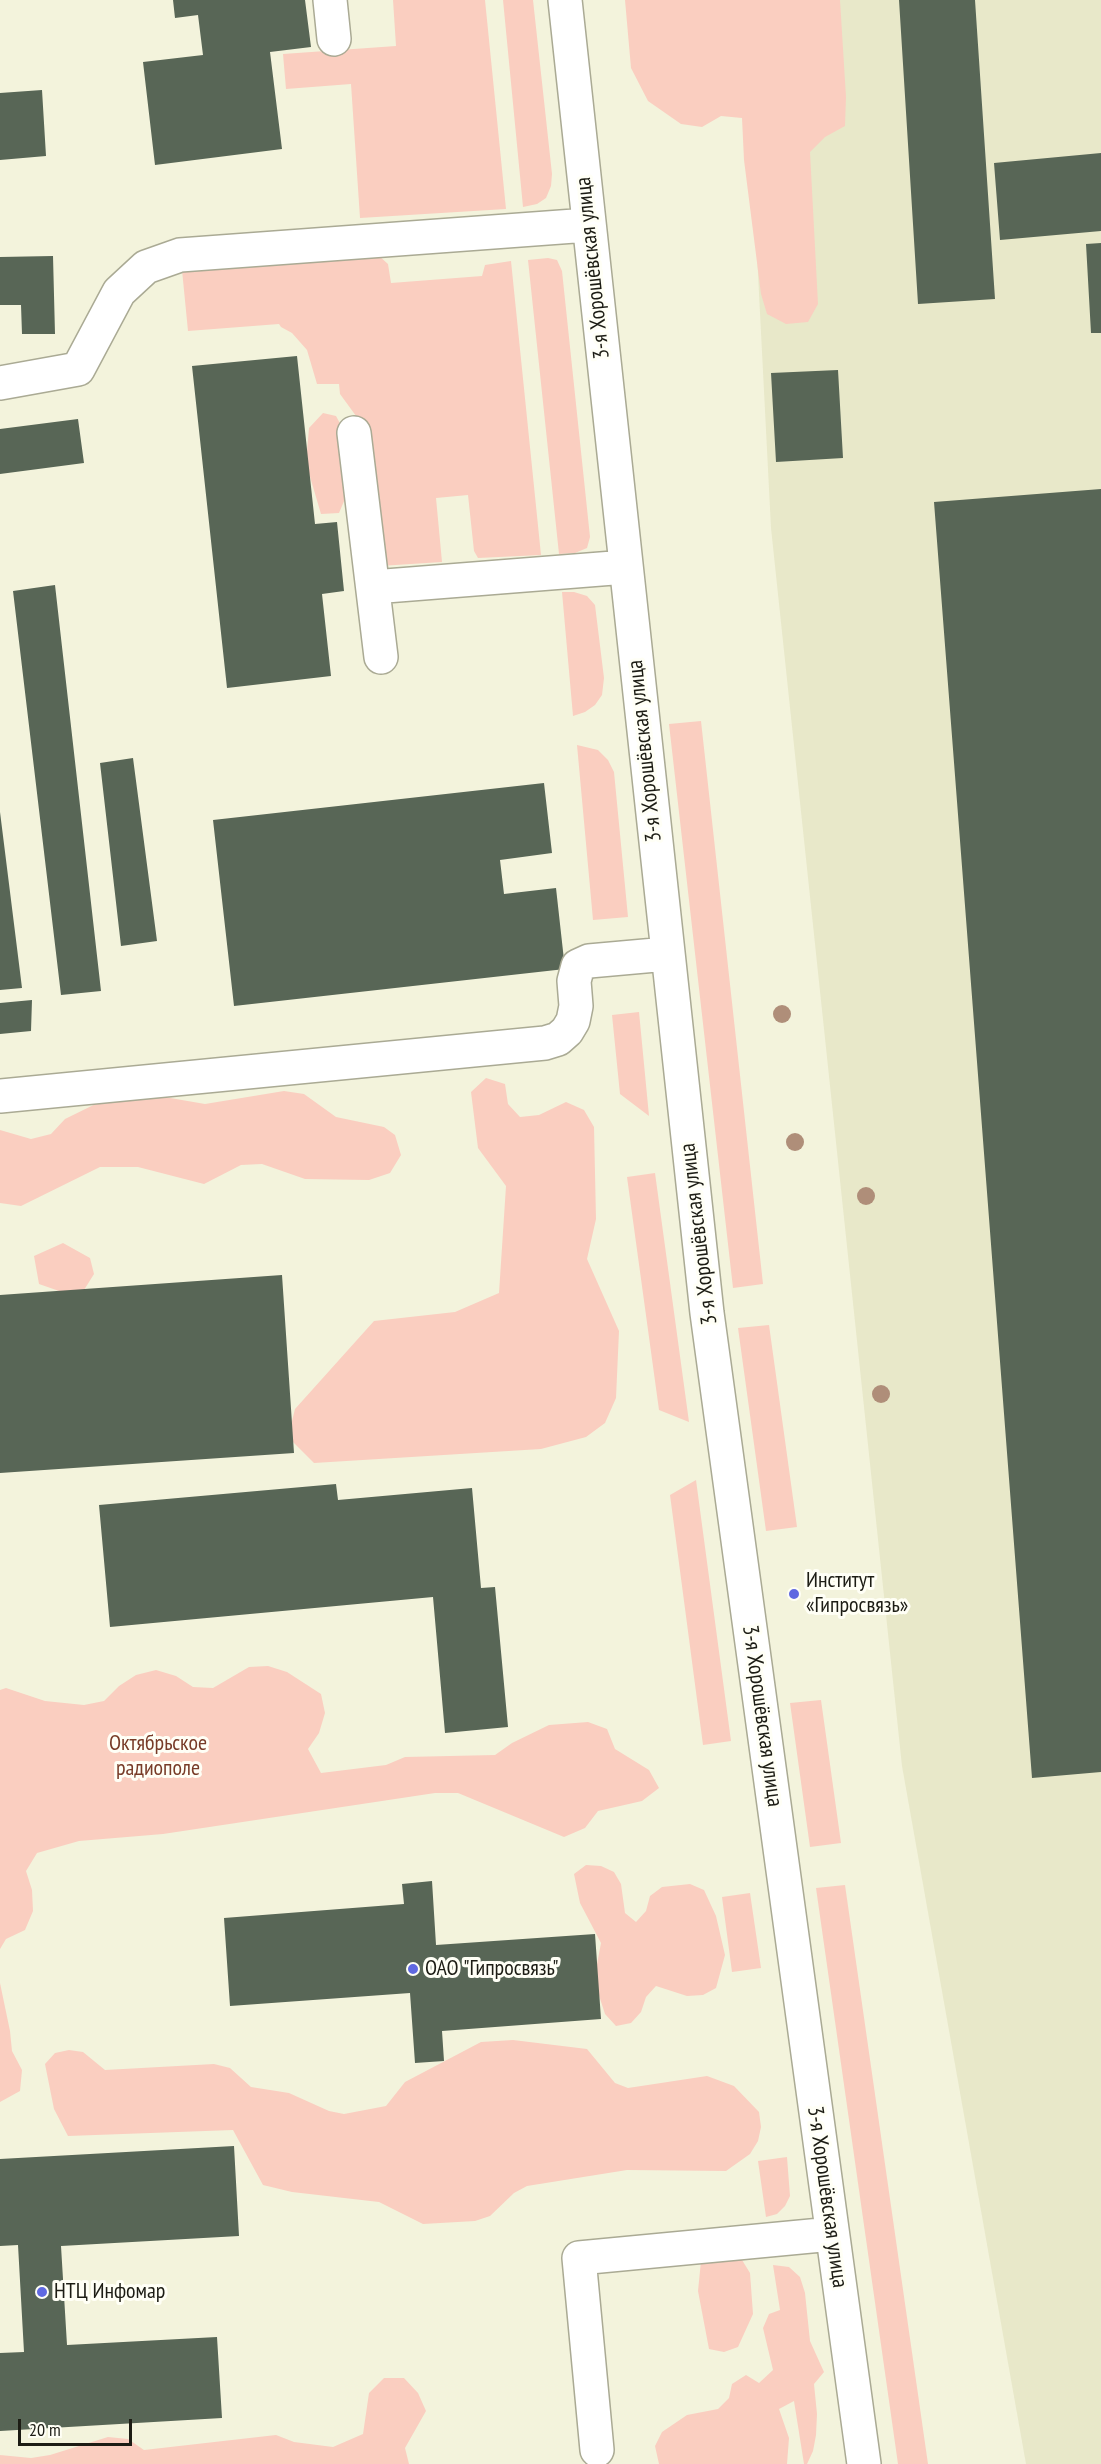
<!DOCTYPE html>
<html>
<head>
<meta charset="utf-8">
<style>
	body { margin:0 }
	#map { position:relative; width:1101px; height:2464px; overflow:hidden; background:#f3f3dc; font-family:"PT Sans Narrow",sans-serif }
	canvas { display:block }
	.scale { position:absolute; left:18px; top:2419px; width:114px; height:27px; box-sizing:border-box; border:3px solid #1c1c14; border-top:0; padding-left:8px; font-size:18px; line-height:21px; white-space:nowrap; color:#1c1c14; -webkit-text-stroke:4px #fffff6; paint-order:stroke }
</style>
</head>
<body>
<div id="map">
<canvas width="1101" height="2464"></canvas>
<div class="scale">20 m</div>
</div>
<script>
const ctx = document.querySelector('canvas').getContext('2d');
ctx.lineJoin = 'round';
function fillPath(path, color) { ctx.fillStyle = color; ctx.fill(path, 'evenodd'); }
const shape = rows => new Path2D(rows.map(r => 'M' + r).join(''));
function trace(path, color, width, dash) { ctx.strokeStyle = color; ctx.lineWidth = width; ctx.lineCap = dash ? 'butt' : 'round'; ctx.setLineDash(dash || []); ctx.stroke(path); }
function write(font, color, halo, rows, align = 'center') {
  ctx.font = font + ' "PT Sans Narrow",sans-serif'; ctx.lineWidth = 6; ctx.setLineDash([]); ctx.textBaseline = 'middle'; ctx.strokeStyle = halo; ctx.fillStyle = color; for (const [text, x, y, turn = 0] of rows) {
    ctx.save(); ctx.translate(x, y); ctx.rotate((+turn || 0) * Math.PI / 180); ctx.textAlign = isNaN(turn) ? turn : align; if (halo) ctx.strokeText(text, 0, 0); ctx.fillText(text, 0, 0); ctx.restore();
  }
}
fillPath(shape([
	[744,0,1101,0,1101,2464,1026,2464,902,1766,771,528]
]), '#e8e8c9');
fillPath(shape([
	[393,0,485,0,506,209,360,218,351,84,286,89,283,54,396,46],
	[503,0,533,0,552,174,551,186,546,198,537,204,523,207],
	[625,0,840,0,846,97,845,126,825,137,810,152,818,304,808,322,786,324,767,314,761,294,744,160,742,118,721,116,702,127,681,124,648,101,631,68],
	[378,255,388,264,391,283,482,276,485,265,511,261,541,555,478,558,474,551,468,495,436,498,442,562,380,566,367,431,340,394,339,384,317,384,307,350,292,333,281,327,279,324,188,331,182,270],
	[548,258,557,260,562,271,590,537,587,548,575,553,559,554,528,260],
	[323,413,336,416,349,440,350,487,339,513,321,514,306,463,309,428],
	[562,592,574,592,587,596,595,605,604,678,602,695,595,705,585,712,573,716],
	[701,721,763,1284,733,1288,669,724],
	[577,745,598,750,608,760,614,772,628,917,593,920],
	[639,1012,649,1116,620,1094,612,1015],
	[486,1078,505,1084,508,1104,520,1117,539,1115,566,1102,584,1110,594,1127,596,1219,587,1259,619,1331,616,1398,605,1423,586,1437,541,1449,314,1463,288,1437,295,1409,374,1321,455,1312,499,1293,506,1186,478,1148,471,1092],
	[124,1090,205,1104,284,1091,304,1094,336,1117,384,1127,395,1135,401,1155,390,1173,369,1180,305,1179,262,1164,241,1165,204,1184,138,1167,100,1167,21,1206,0,1203,0,1130,31,1139,51,1134,65,1119],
	[655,1173,689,1422,659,1410,627,1177],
	[63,1243,90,1258,94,1274,79,1298,39,1284,34,1256],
	[769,1325,797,1527,766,1531,738,1328],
	[696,1480,731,1741,703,1745,670,1495],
	[268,1666,287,1672,321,1694,325,1713,319,1733,308,1749,321,1773,386,1765,405,1757,495,1755,512,1743,549,1725,588,1722,607,1729,615,1749,649,1770,659,1788,642,1801,598,1811,585,1828,564,1837,458,1793,435,1793,163,1834,79,1841,37,1853,26,1871,32,1890,33,1911,25,1930,6,1939,0,1949,0,1690,6,1688,45,1701,84,1705,104,1701,119,1686,136,1675,156,1670,176,1676,193,1687,213,1688,249,1667],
	[821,1700,841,1843,810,1847,790,1703],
	[586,1865,601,1866,614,1872,621,1884,625,1913,636,1922,646,1911,650,1896,662,1887,690,1884,704,1890,716,1916,725,1955,716,1988,703,1995,687,1996,656,1986,646,1997,641,2012,631,2023,616,2026,605,2014,594,1980,601,1943,580,1903,574,1874],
	[845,1885,928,2464,898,2464,816,1888],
	[750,1893,761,1968,732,1972,722,1897],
	[0,1983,10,2031,12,2051,22,2070,20,2091,0,2102],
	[513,2040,587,2049,615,2083,628,2088,707,2076,734,2086,759,2112,761,2127,758,2141,750,2154,726,2171,627,2170,527,2186,514,2193,490,2216,475,2221,423,2224,379,2202,292,2192,263,2185,233,2130,68,2136,54,2109,45,2064,55,2053,69,2050,83,2052,105,2070,214,2064,230,2068,251,2087,289,2093,329,2111,344,2114,386,2106,405,2082,481,2042],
	[787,2157,790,2196,785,2206,777,2214,766,2217,758,2161],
	[739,2255,750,2273,753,2314,738,2347,724,2352,709,2349,698,2291,701,2261],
	[773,2265,789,2267,800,2277,805,2293,810,2341,824,2372,814,2384,817,2414,816,2435,813,2451,807,2464,804,2464,794,2401,779,2409,789,2438,787,2464,659,2464,655,2446,662,2432,687,2415,718,2409,729,2398,732,2384,746,2375,759,2383,773,2370,763,2328,769,2314,780,2310],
	[384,2378,404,2378,418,2393,426,2411,405,2448,409,2464,0,2464,0,2455,31,2458,50,2455,108,2437,128,2439,144,2450,276,2435,294,2442,333,2447,363,2434,369,2393]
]), '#facec0');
fillPath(shape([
	[173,0,305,0,311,47,270,52,282,149,155,165,143,62,203,55,198,15,175,18],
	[899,0,975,0,995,299,918,304],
	[42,90,46,156,0,160,0,93],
	[1101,153,1101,231,1000,240,994,163],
	[1101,243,1101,333,1091,333,1086,244],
	[53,256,55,334,22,334,21,305,0,305,0,257],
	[297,356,315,524,337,522,344,591,322,594,331,676,227,688,192,366],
	[838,370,843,458,776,462,771,373],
	[78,419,84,463,0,474,0,429],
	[1101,489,1101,1772,1032,1778,934,502],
	[55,585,101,991,61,995,13,591],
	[133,758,157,941,121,946,100,763],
	[544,783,552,853,500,860,504,894,556,888,565,969,234,1006,213,820],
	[0,812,22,988,0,990],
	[32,1000,31,1031,0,1034,0,1003],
	[282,1275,294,1453,0,1473,0,1295],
	[336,1484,338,1500,472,1488,481,1588,495,1587,508,1727,445,1733,433,1597,110,1627,99,1505],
	[432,1881,436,1945,595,1934,601,2019,442,2031,444,2061,415,2063,410,1993,230,2006,224,1918,404,1904,402,1884],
	[234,2146,239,2236,61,2246,67,2345,217,2337,222,2418,0,2431,0,2353,24,2352,18,2245,0,2246,0,2159]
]), '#586656');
const minor = shape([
	[330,0,334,39],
	[565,0,707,1313,864,2464],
	[0,383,78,369,119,292,146,267,180,255,588,225],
	[354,433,381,657],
	[373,587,626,567],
	[0,1096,545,1043,558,1039,567,1031,573,1021,576,1006,574,981,578,966,589,961,667,954],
	[597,2450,579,2258,832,2234]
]);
trace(minor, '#aaaa94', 36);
trace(minor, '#fff', 33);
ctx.fillStyle = '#af8e79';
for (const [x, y] of [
	[782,1014],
	[795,1142],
	[866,1196],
	[881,1394]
]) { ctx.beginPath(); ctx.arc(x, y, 9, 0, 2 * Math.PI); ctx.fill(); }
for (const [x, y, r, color] of [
	[794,1594,6,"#6069e1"],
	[413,1969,6,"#6069e1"],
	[42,2292,6,"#6069e1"]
]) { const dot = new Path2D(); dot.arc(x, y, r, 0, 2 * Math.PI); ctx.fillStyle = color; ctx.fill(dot); trace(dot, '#fffff6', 2); }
write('22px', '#1c1c14', '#fffff6', [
	["3-я Хорошёвская улица",593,268,-96],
	["3-я Хорошёвская улица",645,751,-96],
	["3-я Хорошёвская улица",699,1234,-97],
	["3-я Хорошёвская улица",762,1716,82],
	["3-я Хорошёвская улица",827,2197,82]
]);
write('22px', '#1c1c14', '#fffff6', [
	["Институт",806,1581],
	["«Гипросвязь»",806,1606],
	["ОАО \"Гипросвязь\"",425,1969],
	["НТЦ Инфомар",54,2292]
], 'left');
write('22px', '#783c28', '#fffff6', [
	["Октябрьское",158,1744],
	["радиополе",158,1769]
]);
</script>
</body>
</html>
